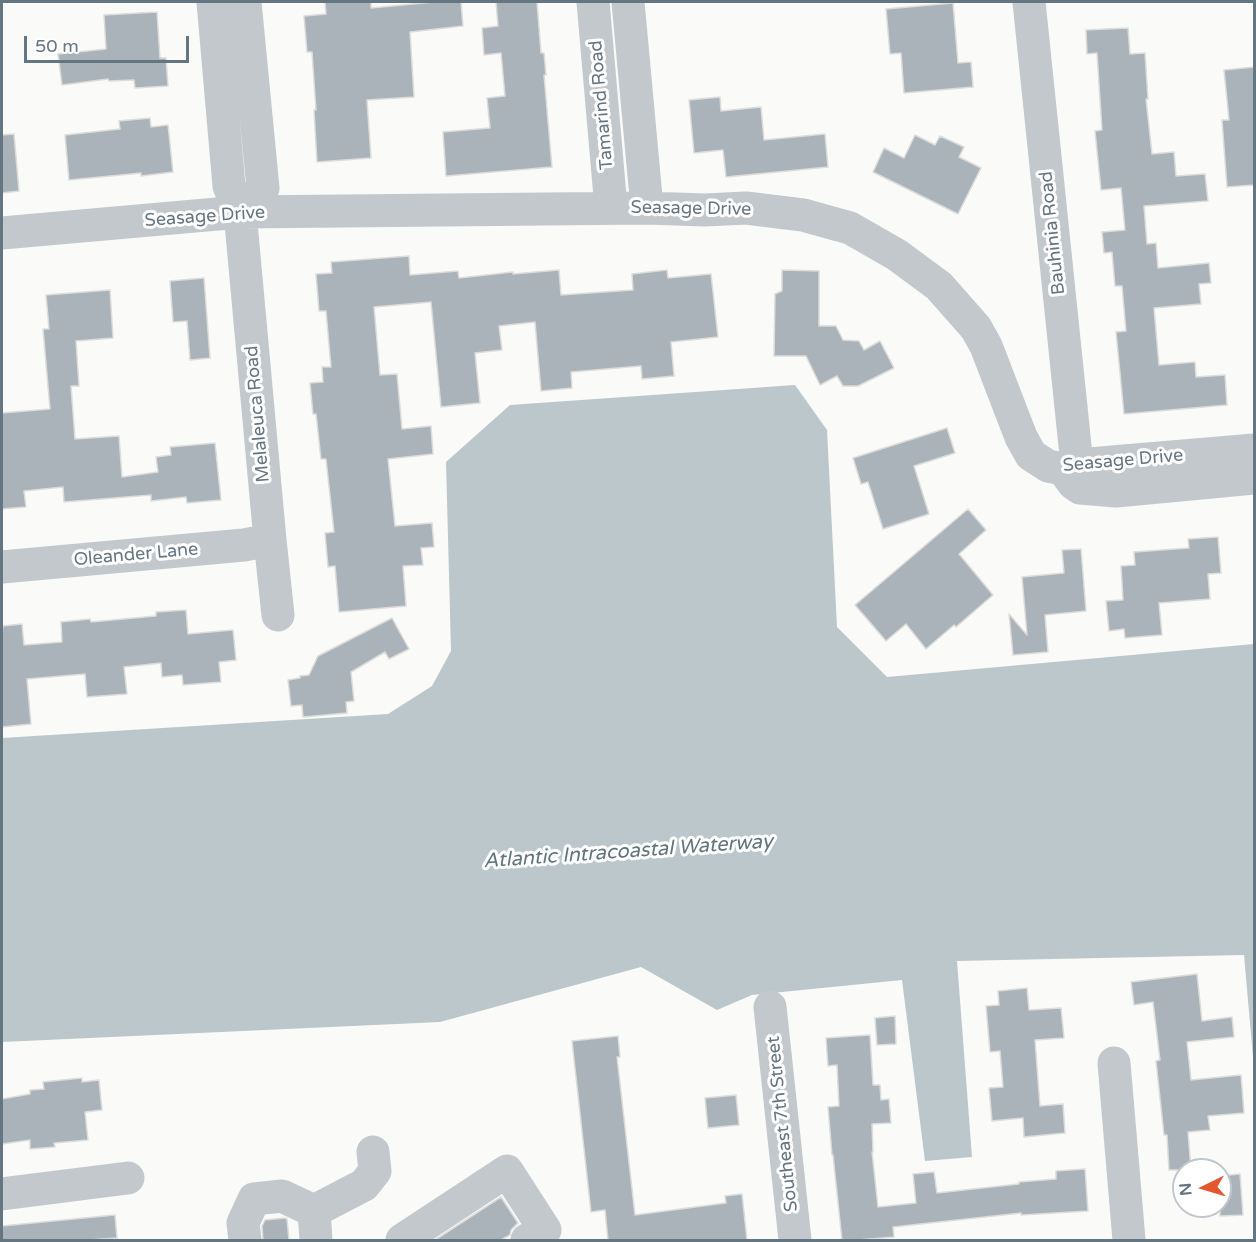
<!DOCTYPE html>
<html>
<head>
<meta charset="utf-8">
<style>
	body { margin:0 }
	#map { position:relative; width:1256px; height:1242px; overflow:hidden; background:#fafaf8; font-family:"Varela Round",sans-serif }
	canvas { display:block }
	.frame { position:absolute; inset:0; border:3px solid #657683; pointer-events:none }
	.north { position:absolute; left:1172px; top:1158px; width:60px; height:60px; box-sizing:border-box; background:#fff; border:2px solid #c1c8cd; border-radius:50%; rotate:265deg; font-size:16px; font-weight:700; line-height:24px; text-align:center; color:#657683 }
	.north::after { content:''; display:block; margin:auto; width:21px; height:27px; background:#e4572e; clip-path:polygon(50% 0,100% 100%,50% 72%,0 100%) }
	.scale { position:absolute; left:24px; top:36px; width:165px; height:27px; box-sizing:border-box; border:3px solid #657683; border-top:0; padding-left:8px; font-size:18px; line-height:21px; white-space:nowrap; color:#657683; -webkit-text-stroke:4px #fff; paint-order:stroke }
</style>
</head>
<body>
<div id="map">
<canvas width="1256" height="1242"></canvas>
<div class="frame"></div>
<div class="north">N</div>
<div class="scale">50 m</div>
</div>
<script>
const ctx = document.querySelector('canvas').getContext('2d');
ctx.lineJoin = 'round';
function fillPath(path, color) { ctx.fillStyle = color; ctx.fill(path, 'evenodd'); }
const shape = rows => new Path2D(rows.map(r => 'M' + r).join(''));
function trace(path, color, width, dash) { ctx.strokeStyle = color; ctx.lineWidth = width; ctx.lineCap = dash ? 'butt' : 'round'; ctx.setLineDash(dash || []); ctx.stroke(path); }
function write(font, color, halo, rows, align = 'center') {
  ctx.font = font + ' "Varela Round",sans-serif'; ctx.lineWidth = 6; ctx.setLineDash([]); ctx.textBaseline = 'middle'; ctx.strokeStyle = halo; ctx.fillStyle = color; for (const [text, x, y, turn = 0] of rows) {
    ctx.save(); ctx.translate(x, y); ctx.rotate((+turn || 0) * Math.PI / 180); ctx.textAlign = isNaN(turn) ? turn : align; if (halo) ctx.strokeText(text, 0, 0); ctx.fillText(text, 0, 0); ctx.restore();
  }
}
fillPath(shape([
	[795,385,827,430,837,627,887,677,1254,644,1254,1068,1244,955,957,961,972,1157,925,1161,902,980,752,995,717,1010,641,967,440,1022,2,1042,2,738,388,714,432,686,451,651,446,462,510,405]
]), '#bbc7cb');
const building = shape([
	[325,2,371,2,371,8,434,2,461,2,463,26,410,32,414,97,367,100,371,158,317,162,314,110,316,110,312,52,307,52,304,16,326,14,325,2],
	[496,2,537,2,541,53,544,53,546,75,544,75,552,167,446,176,443,132,490,128,487,98,505,96,501,53,484,55,482,28,498,26,496,2],
	[953,3,958,63,971,62,973,87,904,93,901,53,890,54,886,9,953,3],
	[157,12,160,58,166,58,168,86,135,88,134,80,109,81,108,79,62,85,58,54,106,49,104,15,157,12],
	[1128,28,1130,54,1145,53,1148,99,1146,99,1152,154,1174,152,1176,176,1205,174,1208,201,1144,206,1147,244,1156,243,1158,268,1209,263,1211,283,1199,284,1201,304,1154,308,1159,365,1195,362,1196,377,1225,375,1227,405,1124,414,1116,332,1126,331,1122,286,1115,286,1112,252,1104,253,1102,232,1125,230,1121,188,1101,190,1095,131,1102,130,1097,53,1087,54,1086,30,1128,28],
	[1254,67,1254,185,1227,187,1222,120,1229,120,1224,70,1254,67],
	[720,97,721,111,761,107,764,140,825,134,828,167,726,177,723,150,694,153,689,100,720,97],
	[150,118,151,127,168,125,173,172,141,176,141,173,69,180,65,135,120,129,119,121,150,118],
	[14,134,19,191,2,193,2,135,14,134],
	[915,135,935,145,940,136,964,147,959,157,981,168,958,214,873,172,884,148,904,158,915,135],
	[409,256,410,275,458,271,459,278,513,272,513,274,559,270,561,295,633,290,632,274,667,270,668,278,711,274,718,337,671,342,674,376,642,379,641,366,571,372,572,388,541,391,535,322,499,326,502,350,475,353,480,403,441,407,431,302,374,307,380,375,397,374,402,429,431,426,433,454,388,459,395,526,432,523,434,547,421,548,423,565,403,566,406,606,339,612,335,566,328,567,325,533,334,532,326,459,321,459,316,414,313,414,310,383,323,382,322,367,331,367,326,311,319,311,316,274,332,273,331,262,409,256],
	[782,270,819,271,819,326,836,326,843,340,859,341,864,350,880,341,894,368,858,386,843,386,837,376,820,385,806,356,774,356,775,294,782,291,782,270],
	[204,278,210,358,190,360,187,321,173,322,170,281,204,278],
	[110,290,113,338,76,341,79,386,71,386,75,439,119,436,122,477,158,472,156,457,171,455,170,447,215,443,221,500,187,503,186,497,151,501,151,495,64,502,63,487,24,491,26,507,2,509,2,413,50,409,43,329,49,329,46,295,110,290],
	[947,428,955,453,914,466,929,514,883,529,868,482,861,484,853,458,947,428],
	[968,509,986,530,959,554,993,595,956,627,954,625,926,649,906,624,886,641,855,605,968,509],
	[1218,537,1221,573,1208,574,1210,599,1159,603,1162,635,1125,638,1124,629,1109,631,1106,601,1123,600,1121,566,1135,565,1134,552,1189,548,1188,539,1218,537],
	[1081,549,1086,611,1045,615,1048,652,1013,655,1009,614,1027,635,1022,577,1064,573,1062,550,1081,549],
	[186,610,188,634,233,630,236,660,219,662,221,682,183,685,182,675,162,677,161,663,124,667,127,694,87,697,85,674,27,679,31,724,2,727,2,633,3,626,22,624,24,645,62,642,61,622,90,619,91,622,156,616,156,612,186,610],
	[392,618,409,649,389,659,385,652,351,672,354,701,346,702,347,713,303,717,302,705,291,706,288,680,300,678,300,676,309,675,318,656,392,618],
	[1197,974,1202,1021,1232,1017,1234,1037,1187,1042,1191,1080,1241,1075,1244,1113,1208,1116,1210,1130,1188,1132,1191,1170,1169,1170,1167,1135,1164,1135,1156,1061,1160,1060,1153,1002,1134,1005,1131,982,1197,974],
	[1027,988,1029,1010,1061,1008,1064,1038,1035,1040,1040,1106,1063,1104,1065,1133,1024,1137,1023,1118,992,1121,989,1088,1003,1087,1000,1051,990,1052,986,1006,999,1005,998,991,1027,988],
	[895,1016,896,1044,877,1045,875,1018,895,1016],
	[870,1035,873,1085,880,1085,881,1100,889,1099,891,1123,872,1124,873,1152,872,1152,878,1207,916,1203,913,1174,934,1172,937,1193,1019,1184,1019,1182,1056,1179,1056,1171,1085,1169,1088,1211,1021,1215,1021,1213,893,1227,894,1237,857,1240,842,1240,833,1155,832,1155,828,1107,839,1106,837,1065,828,1066,826,1038,870,1035],
	[618,1036,620,1057,617,1057,635,1215,726,1203,725,1196,742,1194,747,1240,608,1240,605,1210,591,1212,572,1041,618,1036],
	[82,1078,82,1082,99,1080,102,1110,85,1112,88,1140,54,1143,55,1147,30,1149,30,1140,2,1144,2,1099,30,1094,30,1090,44,1089,43,1082,82,1078],
	[736,1095,739,1125,708,1128,705,1098,736,1095],
	[1240,1174,1243,1215,1220,1216,1220,1176,1240,1174],
	[501,1197,518,1223,511,1230,510,1235,501,1240,435,1240,501,1197],
	[115,1215,117,1238,88,1240,2,1240,2,1226,115,1215],
	[285,1218,287,1219,289,1240,263,1240,262,1226,265,1220,285,1218]
]);
fillPath(building, '#aab3b9');
trace(building, '#dcdcda', 1.5);
trace(shape([
	[213,2,229,186,240,212,270,540,278,615],
	[593,2,611,208],
	[628,2,647,208],
	[1029,2,1077,465],
	[240,212,263,188,245,2],
	[2,233,240,212,647,208,705,210,746,208,803,215,850,228,897,255,939,286,976,328,986,346,1021,437,1031,455,1048,466,1063,469,1077,465,1254,450],
	[1063,469,1073,483,1080,488,1116,491,1254,478],
	[2,567,244,545,270,540],
	[770,1007,795,1240],
	[1114,1063,1129,1240],
	[2,1194,128,1178],
	[314,1211,364,1185,375,1171,373,1152],
	[245,1240,243,1223,254,1199,282,1196,314,1211,316,1240],
	[402,1240,507,1171,545,1230,527,1240]
]), '#c3c8cc', 33);
write('18px', '#657683', '#fff', [
	["Tamarind Road",602,105,-95],
	["Seasage Drive",691,209,1],
	["Seasage Drive",205,217,-4],
	["Bauhinia Road",1053,233,-96],
	["Melaleuca Road",258,414,-95],
	["Seasage Drive",1123,461,-5],
	["Oleander Lane",136,555,-5],
	["Southeast 7th Street",783,1124,-96]
]);
write('italic 20px', '#60757c', '#fff', [
	["Atlantic Intracoastal Waterway",628,852,-4]
]);
</script>
</body>
</html>
